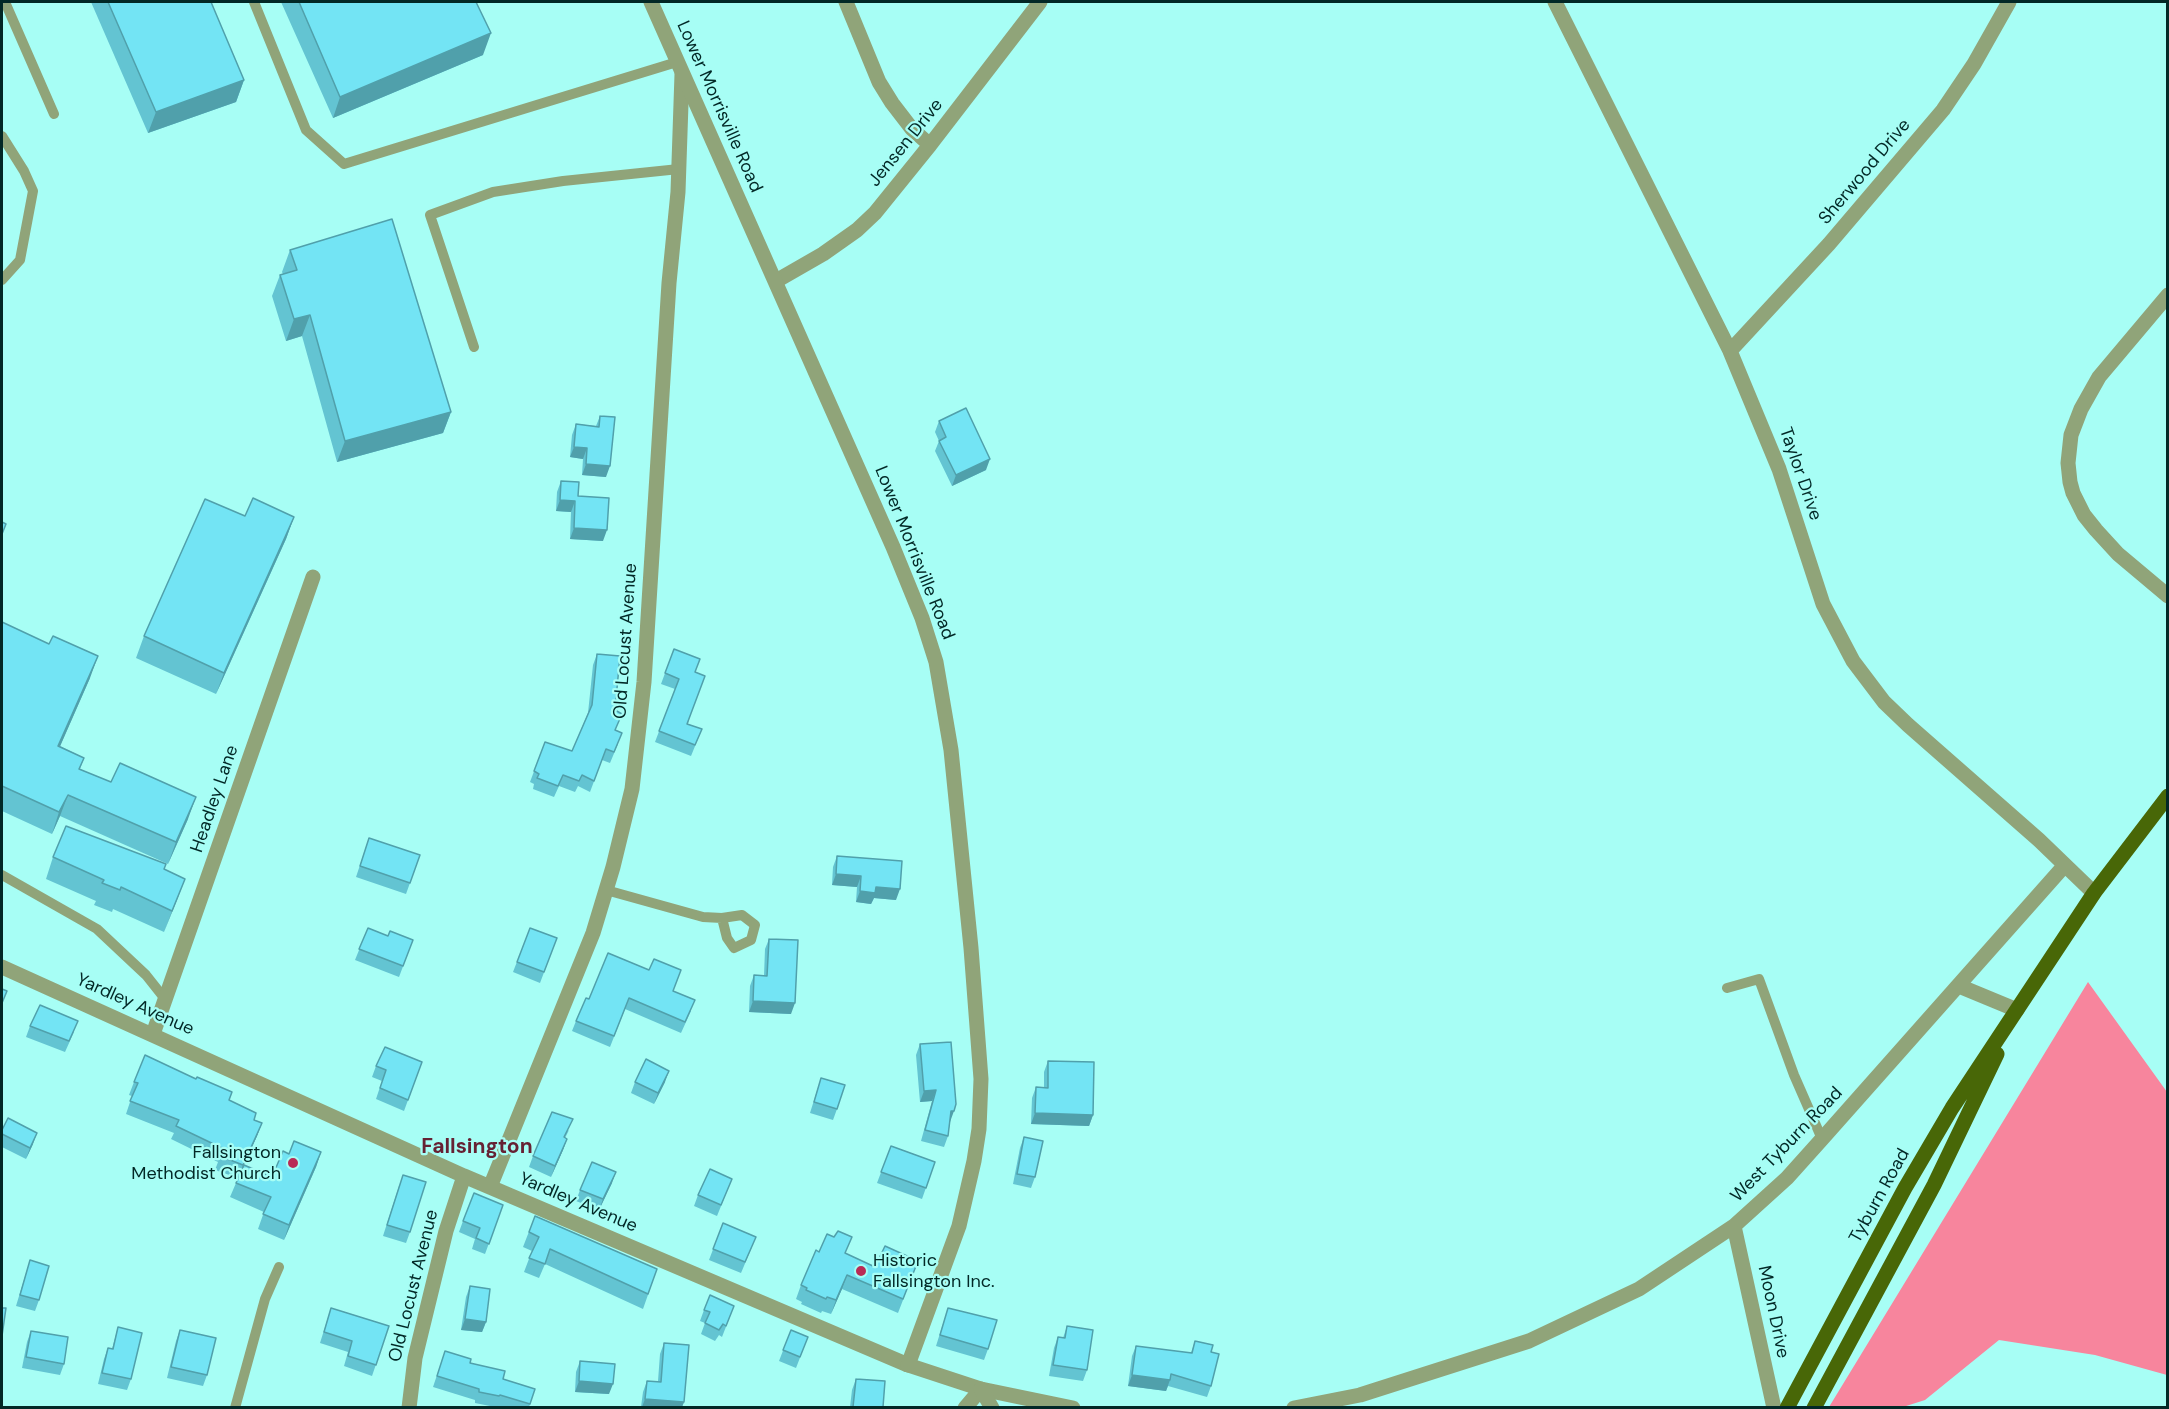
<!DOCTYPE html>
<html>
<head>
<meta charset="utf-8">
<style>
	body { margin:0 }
	#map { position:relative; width:2169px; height:1409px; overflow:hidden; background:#a7fef5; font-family:"DM Sans",sans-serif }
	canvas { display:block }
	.frame { position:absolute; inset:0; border:3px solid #022826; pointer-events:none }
</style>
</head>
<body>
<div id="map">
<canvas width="2169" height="1409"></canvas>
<div class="frame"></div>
</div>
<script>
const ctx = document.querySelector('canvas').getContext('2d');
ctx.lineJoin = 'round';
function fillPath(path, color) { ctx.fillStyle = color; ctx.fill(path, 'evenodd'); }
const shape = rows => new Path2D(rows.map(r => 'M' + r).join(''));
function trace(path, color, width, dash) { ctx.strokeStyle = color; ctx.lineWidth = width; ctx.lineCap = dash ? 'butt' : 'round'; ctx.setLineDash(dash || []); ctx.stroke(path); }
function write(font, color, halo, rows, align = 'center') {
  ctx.font = font + ' "DM Sans",sans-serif'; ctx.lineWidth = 4.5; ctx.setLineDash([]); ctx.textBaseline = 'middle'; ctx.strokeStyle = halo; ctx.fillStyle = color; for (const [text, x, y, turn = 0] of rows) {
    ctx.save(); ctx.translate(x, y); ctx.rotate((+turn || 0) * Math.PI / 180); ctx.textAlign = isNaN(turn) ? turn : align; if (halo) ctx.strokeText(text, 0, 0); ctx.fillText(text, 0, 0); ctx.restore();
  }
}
fillPath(shape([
	[2088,982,2167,1092,2167,1375,2095,1355,1999,1340,1925,1400,1903,1407,1829,1407]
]), '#f7859d');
trace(shape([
	[5,2,54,114],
	[254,2,306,130,344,164,677,62],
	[2,136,24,171,33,191,20,260,2,280],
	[474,347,430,215,493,192,563,181,679,169],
	[2,875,97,929,146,975,165,999],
	[606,890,703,917,722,918,742,915,755,925,751,940,734,948,727,938,722,918],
	[1727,988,1759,979,1794,1075,1822,1139],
	[235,1408,265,1299,279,1267]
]), '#90a479', 10);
trace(shape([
	[846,2,879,82,892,103,912,129,930,145],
	[1555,2,1730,351,1779,469,1823,604,1853,661,1884,702,1908,725,2039,840,2094,893],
	[776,281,823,254,857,230,875,213,930,145,1040,2],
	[2168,295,2099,377,2081,409,2071,435,2068,463,2070,482,2073,493,2084,515,2096,530,2118,554,2168,596],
	[1730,351,1829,244,1943,110,1974,64,2009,2],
	[2,967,464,1176,908,1365,981,1389,1073,1408],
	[1959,986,2017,1010],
	[153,1034,313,577],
	[490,1187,593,933,613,867,632,789,644,682,669,283,678,192,682,74],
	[1734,1226,1774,1408],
	[409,1408,415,1358,446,1231,464,1176],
	[965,1408,981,1389],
	[1294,1408,1360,1395,1529,1341,1639,1289,1734,1226,1787,1178,1822,1139,2065,865]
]), '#90a479', 15);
trace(shape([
	[651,2,893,547,922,618,936,662,951,750,971,948,981,1079,979,1129,974,1161,959,1226,908,1365],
	[981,1389,992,1408]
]), '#90a479', 15);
trace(shape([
	[1787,1408,1905,1188,1952,1108,2094,893,2168,796],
	[1814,1408,1934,1185,1997,1054]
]), '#486707', 15);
fillPath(shape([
	[91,2,211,2,244,80,236,102,148,133],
	[281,2,476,2,483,55,333,118],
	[290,250,451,412,443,433,337,462,302,336,286,341,272,296,280,275,283,274,282,272],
	[600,416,606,477,582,475,583,459,570,457,572,435,576,424,596,426],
	[939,421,986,470,952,486,935,451,939,441,935,432],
	[561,481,578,496,603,541,570,539,571,512,556,511,557,492],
	[245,516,294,517,286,539,216,694,136,658,144,636],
	[2,622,90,678,60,746,84,758,80,769,188,819,168,864,60,816,52,834,2,811],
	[674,649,696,672,688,724,702,729,691,756,655,742,675,689,661,684],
	[597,654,615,710,616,730,618,744,610,763,602,760,590,792,578,786,575,792,559,786,554,797,533,789,534,784,530,782,545,742,572,751,588,713,593,665],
	[369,838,420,855,406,894,356,877],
	[837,856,896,900,874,898,871,904,856,902,857,887,832,885,833,867],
	[53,857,164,869,185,879,164,932,113,909,112,912,94,905,96,901,46,879],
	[368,928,388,936,413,940,399,977,355,960],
	[530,928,557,938,540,983,513,972],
	[769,939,791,1014,749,1012,750,986,754,975,764,976,765,949],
	[649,970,681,970,673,991,691,1011,681,1033,625,1009,610,1047,572,1031,576,1021,589,999],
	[30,1026,74,1032,65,1052,26,1037],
	[920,1044,950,1122,948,1136,944,1147,921,1141,932,1101,920,1102,916,1055],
	[1048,1061,1093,1115,1089,1126,1031,1124,1032,1098,1036,1087,1044,1087,1044,1072],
	[422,1062,404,1111,376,1099,382,1081,372,1077,376,1066],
	[821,1078,837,1109,833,1120,810,1113],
	[134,1082,229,1101,254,1120,262,1123,257,1136,238,1178,215,1170,218,1162,171,1139,174,1133,126,1114,132,1096,129,1095],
	[635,1082,665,1082,654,1104,631,1093],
	[2,1130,33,1144,26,1159,2,1147],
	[569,1130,565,1138,567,1139,563,1150,551,1177,529,1167,533,1156],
	[1024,1137,1035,1177,1031,1188,1013,1184,1020,1148],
	[891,1146,935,1162,922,1199,877,1183],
	[321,1152,316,1167,284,1240,258,1229,264,1212,230,1197,236,1183,272,1177,289,1154],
	[732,1179,717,1216,694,1206,698,1195],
	[612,1183,599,1210,576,1201,580,1190],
	[399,1186,410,1232,406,1243,383,1236],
	[503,1205,485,1254,472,1249,475,1239,459,1232,463,1221],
	[535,1216,657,1269,643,1309,545,1264,539,1278,524,1272,532,1251,523,1247],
	[723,1223,752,1247,741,1273,709,1260],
	[819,1252,845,1253,875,1267,918,1261,898,1313,842,1289,831,1314,822,1311,821,1313,801,1304,802,1302,796,1299,801,1285],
	[30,1260,39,1300,35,1311,16,1306],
	[470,1286,486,1322,482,1332,461,1330,466,1297],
	[734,1306,722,1337,719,1335,715,1341,701,1334,705,1323,700,1321,704,1310],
	[331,1308,389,1326,372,1376,344,1366,348,1352,320,1343],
	[948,1308,988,1349,984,1360,936,1346],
	[1067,1326,1087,1370,1083,1381,1049,1376,1054,1348,1058,1337,1063,1338],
	[118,1327,131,1379,127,1390,98,1384,104,1359,108,1348,112,1349],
	[180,1330,207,1375,203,1386,167,1378,176,1341],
	[791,1330,808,1337,796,1368,779,1361],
	[31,1331,64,1364,60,1375,22,1368,27,1342],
	[1195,1341,1211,1352,1211,1386,1207,1397,1168,1386,1166,1391,1128,1386,1132,1356,1136,1346,1191,1353],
	[664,1343,684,1402,682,1407,641,1407,643,1392,647,1381,658,1381,660,1354],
	[445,1351,503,1379,535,1389,529,1407,502,1407,496,1406,495,1407,475,1403,475,1400,433,1387],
	[580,1361,609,1394,575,1392,576,1372],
	[856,1379,883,1407,850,1407,852,1390]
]), '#63c4d2');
fillPath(shape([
	[491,33,483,55,333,118,340,97],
	[244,80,236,102,148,133,156,112],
	[310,315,302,336,286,341,294,319],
	[451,412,443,433,337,462,345,441],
	[574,447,587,448,583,459,570,457],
	[990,459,986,470,952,486,956,475],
	[586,464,610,466,606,477,582,475],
	[560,500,575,501,571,512,556,511],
	[294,517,286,539,216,694,224,673],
	[574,528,607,530,603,541,570,539],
	[98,656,90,678,51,767,58,746],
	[68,795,60,816,52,834,59,812],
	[196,797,188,819,168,864,176,842],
	[836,874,861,876,857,887,832,885],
	[185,879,177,900,164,932,172,911],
	[876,887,900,889,896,900,874,898,871,904,856,902,860,891],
	[753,1001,795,1003,791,1014,749,1012],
	[669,1071,665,1082,654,1104,658,1093],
	[936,1090,932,1101,920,1102,924,1091],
	[951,1111,954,1111,950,1122,947,1122],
	[1035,1113,1093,1115,1089,1126,1031,1124],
	[262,1123,257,1136,238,1178,243,1165],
	[37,1133,33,1144,26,1159,30,1148],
	[567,1139,563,1150,551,1177,555,1166],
	[321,1152,316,1167,284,1240,289,1225],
	[616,1172,612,1183,599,1210,603,1199],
	[847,1275,842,1289,831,1314,836,1300],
	[465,1319,486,1322,482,1332,461,1330],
	[1132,1375,1170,1380,1166,1391,1128,1386],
	[579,1381,613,1384,609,1394,575,1392],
	[645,1399,684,1402,682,1407,642,1407]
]), '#50a0ab');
const building = shape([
	[108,2,211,2,244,80,156,112,108,2],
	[299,2,476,2,491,33,340,97,299,2],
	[392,219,451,412,345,441,310,315,294,319,280,275,297,270,290,250,392,219],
	[966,408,990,459,956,475,939,441,946,437,939,421,966,408],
	[600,416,615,417,610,466,586,464,587,448,574,447,576,424,599,427,600,416],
	[561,481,579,482,578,496,609,498,607,530,574,528,575,501,560,500,561,481],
	[253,498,294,517,224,673,144,636,205,499,245,516,253,498],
	[2,522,6,524,2,534,2,522],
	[2,622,49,644,53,636,98,656,58,746,84,758,79,769,111,782,120,763,196,797,176,842,68,795,59,812,2,786,2,622],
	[674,649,700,659,695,672,705,676,687,724,702,729,695,745,659,731,679,679,665,673,674,649],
	[597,654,620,656,615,710,622,714,615,730,622,733,614,752,606,749,594,781,582,775,579,781,563,775,558,786,537,778,539,774,534,771,545,742,572,751,592,705,597,654],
	[66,826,166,864,164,869,185,879,172,911,121,887,120,890,102,883,104,880,53,857,66,826],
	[369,838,420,855,410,883,360,866,369,838],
	[837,856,902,861,900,889,876,887,875,893,860,891,861,876,836,874,837,856],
	[368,928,388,936,390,931,413,940,403,966,359,949,368,928],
	[530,928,557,938,544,972,517,962,530,928],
	[769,939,798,940,795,1003,753,1001,754,975,767,976,769,939],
	[608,953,649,970,654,959,681,970,673,991,695,1000,685,1022,629,998,614,1036,576,1021,586,998,589,999,608,953],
	[2,989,7,991,2,1003,2,989],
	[40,1005,78,1021,69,1041,30,1026,40,1005],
	[951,1042,956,1104,954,1111,951,1111,948,1136,925,1130,936,1090,924,1091,920,1044,951,1042],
	[385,1047,422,1062,408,1100,380,1088,386,1070,376,1066,385,1047],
	[145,1055,196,1079,197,1077,232,1092,229,1100,256,1113,254,1120,262,1123,243,1165,220,1156,224,1149,176,1126,179,1120,130,1101,138,1083,134,1082,145,1055],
	[646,1059,669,1071,658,1093,635,1082,646,1059],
	[1048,1061,1094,1062,1093,1115,1035,1113,1036,1087,1048,1088,1048,1061],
	[821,1078,845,1085,837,1109,814,1102,821,1078],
	[552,1112,573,1119,564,1137,567,1139,555,1166,533,1156,552,1112],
	[8,1118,37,1133,30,1148,2,1134,2,1130,8,1118],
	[1024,1137,1043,1141,1035,1177,1017,1174,1024,1137],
	[294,1141,321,1152,289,1225,263,1214,271,1197,236,1183,244,1165,272,1177,283,1151,289,1154,294,1141],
	[891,1146,935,1162,926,1188,881,1172,891,1146],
	[592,1162,616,1172,603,1199,580,1190,592,1162],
	[710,1169,732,1179,721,1205,698,1195,710,1169],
	[403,1175,426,1182,410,1232,387,1225,403,1175],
	[474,1193,503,1205,489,1244,476,1238,480,1228,463,1221,474,1193],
	[535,1216,657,1269,648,1294,550,1249,545,1264,529,1258,539,1237,529,1232,535,1216],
	[723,1223,756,1237,745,1262,713,1249,723,1223],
	[838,1231,852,1237,845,1253,875,1267,885,1246,918,1261,903,1299,847,1275,836,1300,827,1297,826,1299,806,1290,807,1288,801,1285,816,1250,819,1252,827,1234,834,1237,838,1231],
	[30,1260,49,1266,39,1300,20,1295,30,1260],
	[470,1286,490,1289,486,1322,465,1319,470,1286],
	[710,1295,734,1306,726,1326,723,1324,719,1330,705,1323,710,1312,704,1310,710,1295],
	[2,1308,6,1308,2,1336,2,1308],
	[331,1308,389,1326,376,1365,348,1356,352,1341,324,1332,331,1308],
	[948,1308,997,1320,988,1349,940,1335,948,1308],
	[1067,1326,1093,1330,1087,1370,1053,1365,1058,1337,1065,1338,1067,1326],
	[118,1327,142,1333,131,1379,102,1373,108,1348,113,1349,118,1327],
	[180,1330,216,1338,207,1375,171,1367,180,1330],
	[791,1330,808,1337,800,1357,783,1350,791,1330],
	[31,1331,68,1337,64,1364,26,1357,31,1331],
	[1195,1341,1213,1345,1211,1352,1219,1354,1211,1386,1171,1374,1170,1380,1132,1375,1136,1346,1192,1353,1195,1341],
	[664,1343,689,1345,684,1402,645,1399,647,1381,661,1382,664,1343],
	[445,1351,471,1359,470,1363,505,1371,503,1379,535,1389,530,1404,500,1395,499,1396,479,1392,479,1389,437,1376,445,1351],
	[580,1361,615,1364,613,1384,579,1381,580,1361],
	[856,1379,885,1381,883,1407,853,1407,856,1379]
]);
fillPath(building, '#73e4f4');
trace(building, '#50a0ab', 1.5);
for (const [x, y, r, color] of [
	[293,1163,6,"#b92a56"],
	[861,1271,6,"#b92a56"]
]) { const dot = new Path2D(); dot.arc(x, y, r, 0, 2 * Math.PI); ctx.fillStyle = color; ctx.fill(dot); trace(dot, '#a7fef5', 2); }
write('18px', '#022826', '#a7fef5', [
	["Lower Morrisville Road",719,107,66],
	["Jensen Drive",906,143,-51],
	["Sherwood Drive",1865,172,-50],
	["Taylor Drive",1800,474,71],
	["Lower Morrisville Road",914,553,68],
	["Old Locust Avenue",626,641,-86],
	["Headley Lane",215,799,-71],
	["Yardley Avenue",135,1005,24],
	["West Tyburn Road",1787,1145,-46],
	["Tyburn Road",1880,1196,-61],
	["Yardley Avenue",578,1203,23],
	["Old Locust Avenue",414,1286,-76],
	["Moon Drive",1773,1312,78]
]);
write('18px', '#022826', '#a7fef5', [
	["Fallsington",281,1153],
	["Methodist Church",281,1174],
	["Historic",873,1261,"left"],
	["Fallsington Inc.",873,1282,"left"]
], 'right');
write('bold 21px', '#662133', '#a7fef5', [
	["Fallsington",477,1147]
]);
</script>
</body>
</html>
